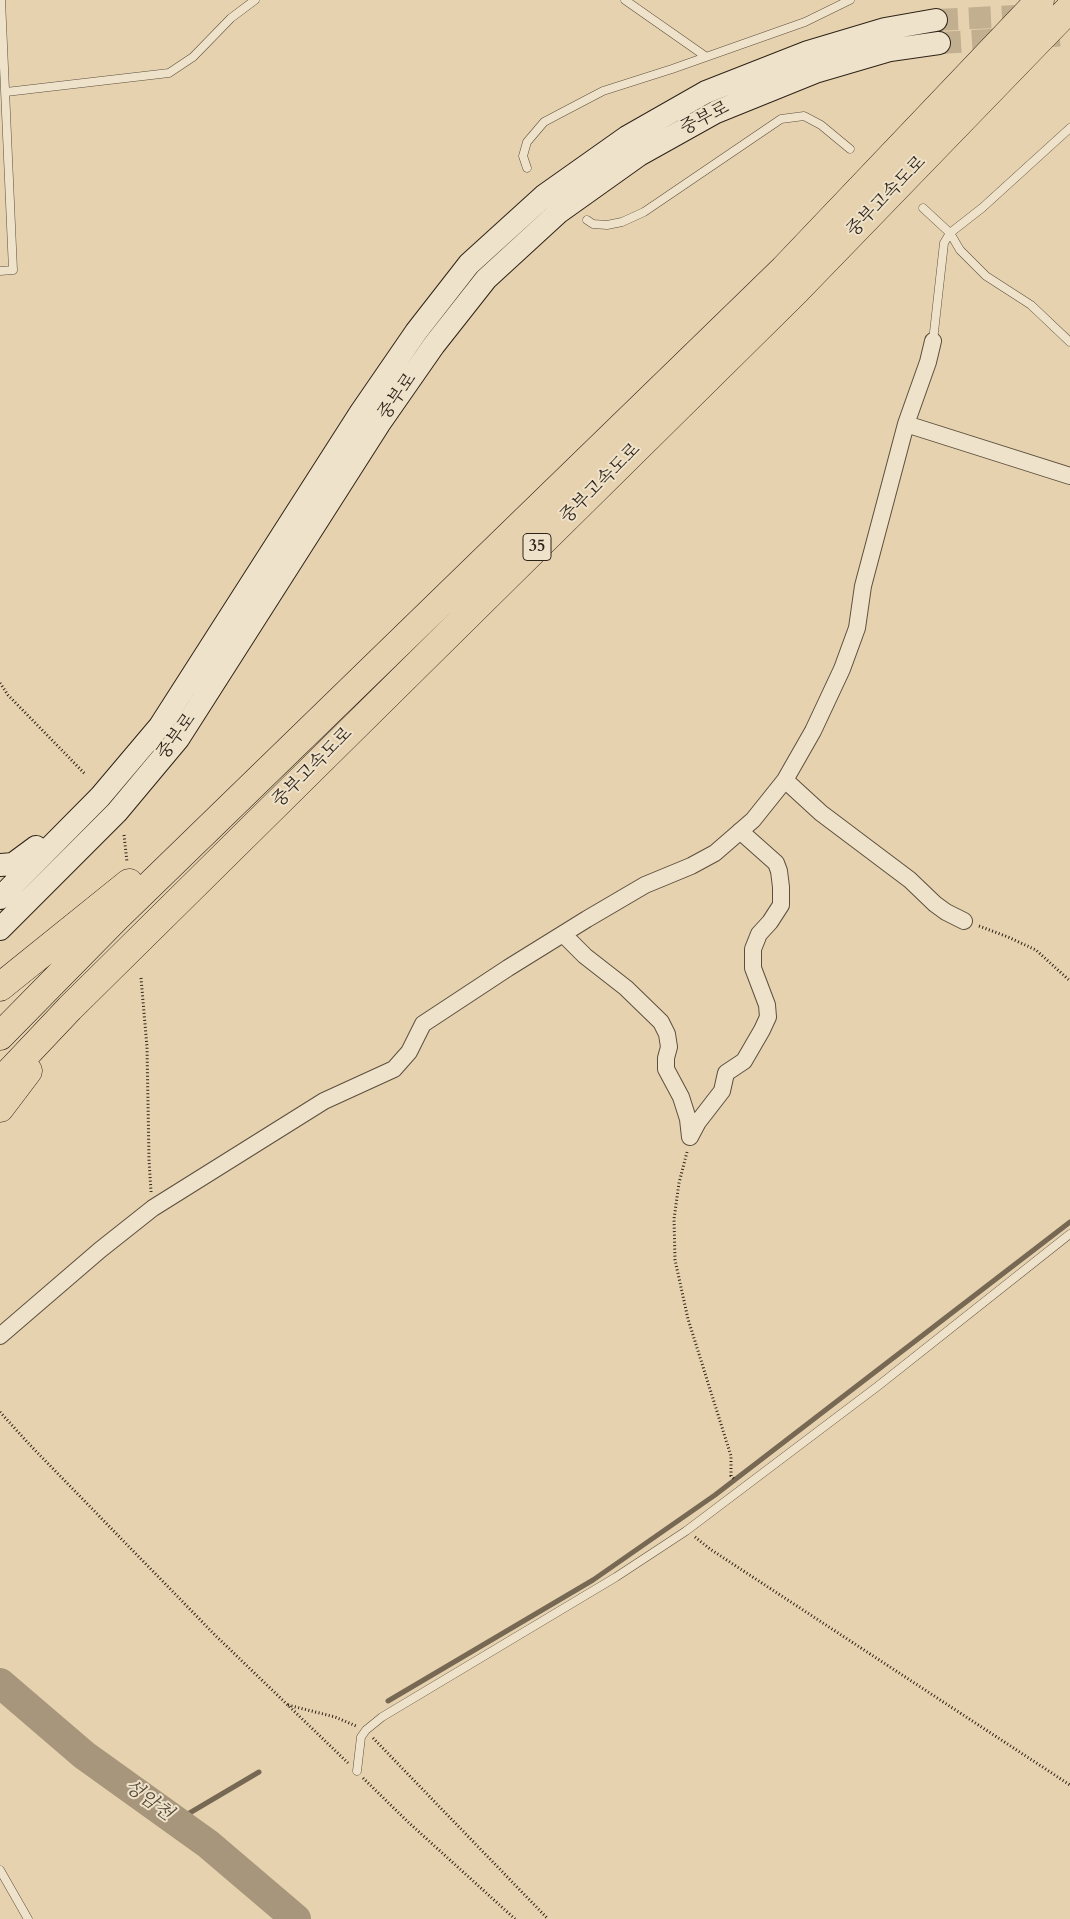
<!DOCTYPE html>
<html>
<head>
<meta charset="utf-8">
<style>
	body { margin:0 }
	canvas { display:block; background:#e6d2ae }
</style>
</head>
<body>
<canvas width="1070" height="1919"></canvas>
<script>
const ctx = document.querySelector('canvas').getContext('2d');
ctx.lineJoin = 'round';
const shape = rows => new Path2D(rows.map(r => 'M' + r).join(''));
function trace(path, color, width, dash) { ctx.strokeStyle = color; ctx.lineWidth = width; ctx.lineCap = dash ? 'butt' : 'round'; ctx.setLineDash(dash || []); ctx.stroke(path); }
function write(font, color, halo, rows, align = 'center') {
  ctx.font = font + ' Cardo,"Noto Serif KR",serif'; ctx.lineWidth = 4; ctx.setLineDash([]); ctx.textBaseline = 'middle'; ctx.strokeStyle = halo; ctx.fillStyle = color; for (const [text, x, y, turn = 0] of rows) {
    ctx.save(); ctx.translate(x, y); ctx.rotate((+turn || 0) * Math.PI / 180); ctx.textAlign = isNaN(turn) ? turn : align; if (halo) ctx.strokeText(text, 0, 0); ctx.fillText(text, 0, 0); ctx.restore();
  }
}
trace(shape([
	[388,1701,593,1580,715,1495,1070,1222],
	[176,1821,259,1772]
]), '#776854', 5);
trace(shape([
	[0,1683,84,1755,208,1844,296,1919]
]), '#a7967b', 30);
trace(shape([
	[936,20,1037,15],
	[939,43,1070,35]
]), '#c1af90', 22, [22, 11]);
const service = shape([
	[625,0,705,56],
	[6,92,169,73,193,57,231,18,255,0],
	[527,168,523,156,527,142,544,122,561,113,603,91,672,69,805,22,850,0],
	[923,208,950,233,960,250,986,276,1031,305,1070,342],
	[587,220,593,224,607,225,622,222,644,212,781,119,804,116,821,125,850,149],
	[0,271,13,270,1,0],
	[933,341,944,243,950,233,982,208,1070,128],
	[357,1771,361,1737,366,1730,382,1717,616,1577,686,1531,878,1386,1070,1234],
	[0,1870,28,1919]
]);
const minor = shape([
	[906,424,1070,476],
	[785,780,821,813,910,880,935,904,946,912,964,921],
	[563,934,585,956,626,988,661,1022,667,1034,669,1047,666,1058,666,1069,681,1097,688,1119,690,1137],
	[690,1137,698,1122,722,1091,726,1073,744,1061,762,1030,768,1017,767,1005,753,968,753,949,759,934,770,922,781,905,781,887,779,871,776,863,740,831],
	[0,1336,100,1250,153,1208,324,1101,394,1069,409,1052,423,1024,508,968,587,919,645,885,691,866,715,853,753,820,785,780,813,731,842,669,857,628,863,586,906,424,928,362,933,341]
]);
const secondary = shape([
	[0,865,13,864,36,847],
	[0,898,100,797,160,726,361,412,416,332,469,264,545,195,627,137,706,92,808,52,885,29,936,20],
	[0,929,117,812,178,739,379,424,434,345,486,279,559,212,639,155,716,112,815,72,890,50,939,43]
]);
const motorway = shape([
	[0,987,129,883],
	[0,1036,117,917,784,269,1040,0],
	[0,1082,70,1008,796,291,1070,8],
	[0,1108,28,1071]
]);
trace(service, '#5c4f3e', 9);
trace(minor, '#5c4f3e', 18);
trace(secondary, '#2e2319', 24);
trace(motorway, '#2e2319', 29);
trace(shape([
	[0,683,8,695,85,774],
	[124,835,127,862],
	[979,926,1008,937,1036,950,1070,981],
	[141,978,147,1047,149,1160,151,1192],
	[687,1152,679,1183,674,1219,675,1260,688,1319,731,1456,731,1476,735,1480],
	[0,1412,29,1444,216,1636,348,1763],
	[695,1537,710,1549,1070,1785],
	[288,1705,335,1717,356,1726],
	[373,1738,548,1919],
	[363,1778,407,1821,515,1919]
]), '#2e2319', 3, [1, 2.5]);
trace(service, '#efe2ca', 8);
trace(minor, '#efe2ca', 16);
trace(secondary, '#efe2ca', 22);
trace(motorway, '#e6d2ae', 28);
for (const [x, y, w] of [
	[537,547,28]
]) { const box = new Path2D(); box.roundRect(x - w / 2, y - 13.5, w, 27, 4); ctx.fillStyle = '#efe2ca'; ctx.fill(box); trace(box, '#2e2319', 1); }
write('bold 16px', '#2e2319', null, [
	["35",537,547]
]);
write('18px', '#2e2319', '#efe2ca', [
	["중부로",705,119,-27],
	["중부고속도로",887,197,-46],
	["중부로",398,397,-55],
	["중부고속도로",601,484,-45],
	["중부로",177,737,-54],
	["중부고속도로",313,768,-45]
]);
write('italic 19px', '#584b3b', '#efe2ca', [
	["성암천",148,1801,36]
]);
</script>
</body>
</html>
